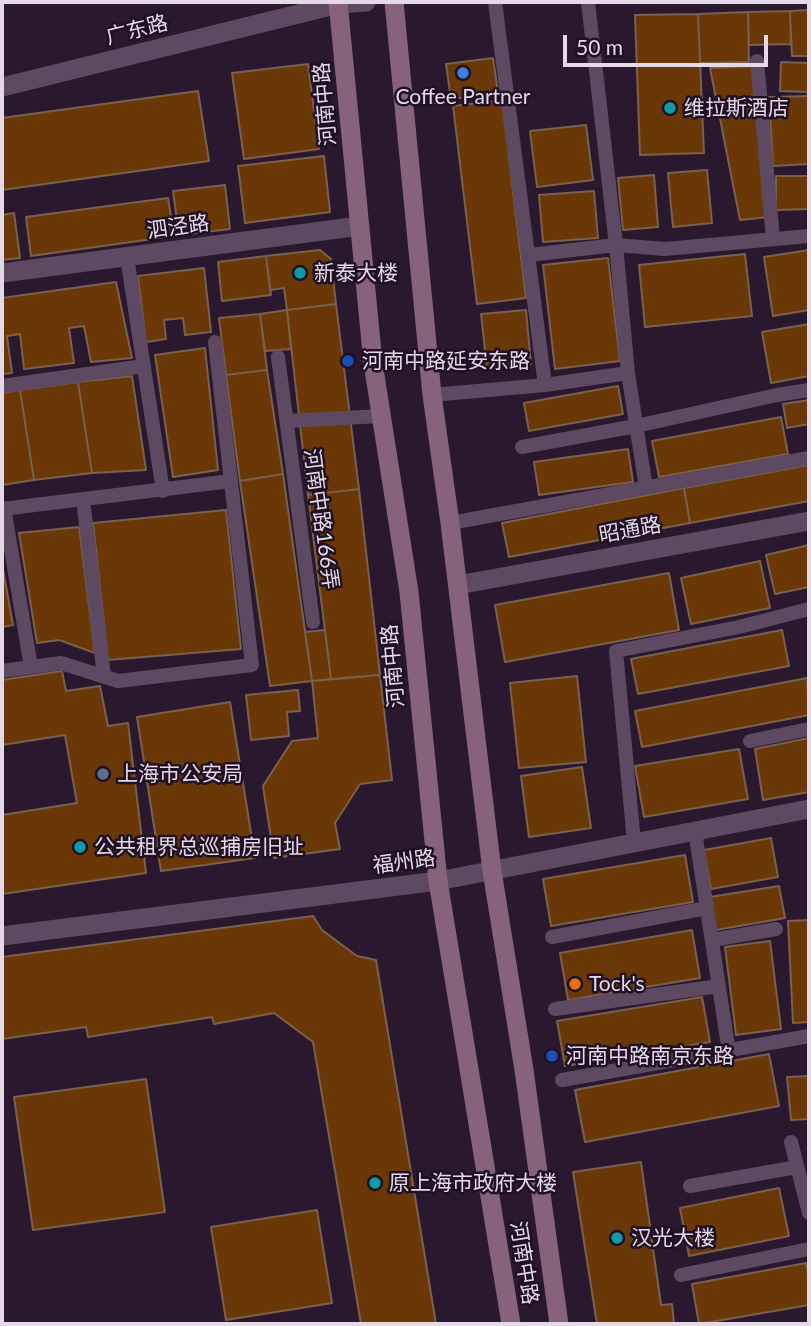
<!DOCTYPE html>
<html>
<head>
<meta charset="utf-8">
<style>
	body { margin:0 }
	#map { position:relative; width:811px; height:1326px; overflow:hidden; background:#2a192e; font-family:Lato,sans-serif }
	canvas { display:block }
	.frame { position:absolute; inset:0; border:4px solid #e4d9e7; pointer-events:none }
	.scale { position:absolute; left:563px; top:35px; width:205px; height:32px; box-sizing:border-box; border:4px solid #e4d9e7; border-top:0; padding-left:9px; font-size:21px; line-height:24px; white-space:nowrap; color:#e4d9e7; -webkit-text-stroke:5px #201024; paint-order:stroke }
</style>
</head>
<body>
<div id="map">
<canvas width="811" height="1326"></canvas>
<div class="frame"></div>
<div class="scale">50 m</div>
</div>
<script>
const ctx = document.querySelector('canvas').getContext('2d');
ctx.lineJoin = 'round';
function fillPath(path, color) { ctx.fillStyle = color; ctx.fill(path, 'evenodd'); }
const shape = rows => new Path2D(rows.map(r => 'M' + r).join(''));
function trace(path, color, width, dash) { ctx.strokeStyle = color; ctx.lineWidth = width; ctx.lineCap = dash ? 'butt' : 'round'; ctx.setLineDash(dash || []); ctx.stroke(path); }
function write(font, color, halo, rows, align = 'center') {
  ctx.font = font + ' Lato,"Noto Sans SC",sans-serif'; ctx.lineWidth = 5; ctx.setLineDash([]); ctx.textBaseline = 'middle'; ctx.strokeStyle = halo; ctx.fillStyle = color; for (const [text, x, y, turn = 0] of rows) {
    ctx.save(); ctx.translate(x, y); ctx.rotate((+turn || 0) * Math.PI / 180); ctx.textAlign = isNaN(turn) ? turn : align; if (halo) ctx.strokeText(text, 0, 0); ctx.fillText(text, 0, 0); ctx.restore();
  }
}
const building = shape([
	[809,10,809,56,792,56,790,11,809,10],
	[790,11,791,44,749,45,748,12,790,11],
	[748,12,749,62,700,63,698,14,748,12],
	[698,14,704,153,640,155,635,15,698,14],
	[493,58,498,93,451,99,446,64,493,58],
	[781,62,809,63,809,92,780,91,781,62],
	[308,64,319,149,244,159,232,73,308,64],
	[752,66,769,217,740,220,710,68,752,66],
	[198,91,209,161,2,190,2,118,198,91],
	[809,96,809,164,773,166,769,97,809,96],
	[502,100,526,298,477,304,453,106,502,100],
	[586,125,593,180,537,187,530,131,586,125],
	[324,156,330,212,245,223,238,166,324,156],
	[707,170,712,223,673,227,668,173,707,170],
	[654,175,658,227,623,230,618,178,654,175],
	[776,176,809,176,809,209,776,210,776,176],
	[225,185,230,229,179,235,173,191,225,185],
	[594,191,598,238,543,242,539,195,594,191],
	[168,198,174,236,31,256,26,217,168,198],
	[14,213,20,258,2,260,2,215,14,213],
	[320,250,331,259,336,304,287,310,284,288,270,290,266,256,320,250],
	[809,250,809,310,773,316,764,257,809,250],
	[745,254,752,316,645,327,639,265,745,254],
	[266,256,271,295,222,301,218,262,266,256],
	[608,258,620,361,555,369,543,265,608,258],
	[204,268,211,332,185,335,183,318,164,320,166,339,146,342,138,276,204,268],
	[116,282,132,358,91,362,84,326,69,328,74,363,24,369,20,334,7,336,12,373,2,374,2,298,116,282],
	[336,304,359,489,308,495,287,310,336,304],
	[287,310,291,349,265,351,260,314,287,310],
	[526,310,531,364,487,369,481,314,526,310],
	[260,314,267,370,226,375,219,318,260,314],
	[809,324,809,376,771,383,762,332,809,324],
	[205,348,218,470,173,477,155,355,205,348],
	[267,370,283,474,240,481,226,375,267,370],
	[132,376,146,470,92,473,78,382,132,376],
	[78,382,92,473,34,480,20,390,78,382],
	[618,386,623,414,529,431,524,403,618,386],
	[20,390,34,480,2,485,2,393,20,390],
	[809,400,809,424,787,428,783,404,809,400],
	[781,417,788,454,659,477,652,441,781,417],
	[628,449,633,482,539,495,534,462,628,449],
	[809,465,809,501,690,523,684,488,809,465],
	[283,474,312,681,270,686,240,481,283,474],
	[684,488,690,523,509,557,502,523,684,488],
	[359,489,380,675,331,679,308,495,359,489],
	[226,510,241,649,108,660,93,523,226,510],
	[79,527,95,653,59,640,37,643,19,533,79,527],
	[809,545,809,587,775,594,766,555,809,545],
	[760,561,770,608,691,624,681,578,760,561],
	[2,564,13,625,2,627,2,564],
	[669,573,679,630,505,662,495,605,669,573],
	[325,630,331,679,312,681,305,632,325,630],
	[782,630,789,666,638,694,631,659,782,630],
	[62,671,66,691,100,686,108,726,128,723,146,873,2,894,2,815,77,803,65,735,2,745,2,680,62,671],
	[380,675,392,780,360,784,335,823,340,849,274,858,263,786,292,741,318,738,312,681,380,675],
	[577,676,586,762,519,768,510,683,577,676],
	[807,678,809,715,642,747,635,711,807,678],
	[298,690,300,711,287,712,289,736,251,740,246,695,298,690],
	[230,702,255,858,161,871,137,717,230,702],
	[809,738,809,792,763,800,755,749,809,738],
	[739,749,748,799,644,817,635,766,739,749],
	[582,767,591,828,529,837,521,776,582,767],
	[771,838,778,877,711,889,704,850,771,838],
	[685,855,693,902,551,926,543,879,685,855],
	[779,886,785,918,716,930,710,897,779,886],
	[313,916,322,930,357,956,376,960,436,1324,361,1324,313,1042,274,1013,214,1024,212,1017,88,1037,86,1027,2,1039,2,957,313,916],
	[809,920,809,1022,793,1023,788,921,809,920],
	[692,930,700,978,568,1000,560,953,692,930],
	[770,941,781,1029,736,1035,725,947,770,941],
	[702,997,710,1042,565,1066,557,1021,702,997],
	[769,1054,779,1106,585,1142,575,1090,769,1054],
	[809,1076,809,1119,791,1120,787,1077,809,1076],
	[146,1079,165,1212,33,1230,14,1097,146,1079],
	[641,1162,661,1305,672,1304,674,1324,597,1324,573,1172,641,1162],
	[779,1188,789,1236,689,1256,680,1208,779,1188],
	[317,1210,332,1303,226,1320,211,1227,317,1210],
	[806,1263,809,1281,809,1305,699,1324,692,1284,806,1263]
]);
fillPath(building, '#6a3806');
trace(building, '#7a604d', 2);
trace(shape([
	[495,2,545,385],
	[588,2,616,245,628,373,646,488],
	[757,61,773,239],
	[529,255,616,245,665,249,809,236],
	[127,257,163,491],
	[278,357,313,622],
	[2,386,144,366],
	[432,395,545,385,628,373],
	[287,421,381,416],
	[522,447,636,426,777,395,809,390],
	[83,499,104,676],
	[4,508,31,667],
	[2,509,231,481],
	[450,523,809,458],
	[2,671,61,663,118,681,252,665,215,342],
	[750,741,809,729],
	[695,831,729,1052],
	[634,842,616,651,739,627,809,609],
	[552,937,707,908],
	[712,940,776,929],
	[555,1009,719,986],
	[562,1080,809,1036],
	[791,1142,809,1213],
	[690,1186,797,1167],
	[681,1275,809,1249]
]), '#5d4a62', 14);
trace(shape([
	[2,273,360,226],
	[458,585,809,521]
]), '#5d4a62', 19);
trace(shape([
	[2,87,339,4,366,2],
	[2,936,438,881,809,809]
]), '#5d4a62', 19);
trace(shape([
	[338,2,373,363,409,592,438,881,511,1324],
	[394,2,432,395,450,523,492,871,524,1070,559,1324]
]), '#86637a', 19);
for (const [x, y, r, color] of [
	[463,73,7,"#3f7fe0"],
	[670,108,7,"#0f9aa8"],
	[300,273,7,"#0f9aa8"],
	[348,361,7,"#1a4fb4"],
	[103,774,7,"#5c6f8a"],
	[80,847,7,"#0f9aa8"],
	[575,984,7,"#e8710a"],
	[552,1056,7,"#1a4fb4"],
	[375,1183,7,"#0f9aa8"],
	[617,1238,7,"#0f9aa8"]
]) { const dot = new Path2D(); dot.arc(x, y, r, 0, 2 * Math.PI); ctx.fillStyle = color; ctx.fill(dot); trace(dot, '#201024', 2.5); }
write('21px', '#e4d9e7', '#201024', [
	["广东路",137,30,-14],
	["河南中路",325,104,-95],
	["泗泾路",178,227,-8],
	["河南中路166弄",321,519,82],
	["昭通路",630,530,-10],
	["河南中路",393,666,-95],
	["福州路",404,862,-8],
	["河南中路",524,1263,81]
]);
write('21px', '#e4d9e7', '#201024', [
	["Coffee Partner",463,97,"center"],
	["维拉斯酒店",684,108],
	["新泰大楼",314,273],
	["河南中路延安东路",362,361],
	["上海市公安局",117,774],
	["公共租界总巡捕房旧址",94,847],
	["Tock's",589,984],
	["河南中路南京东路",566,1056],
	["原上海市政府大楼",389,1183],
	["汉光大楼",631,1238]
], 'left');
</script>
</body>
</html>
